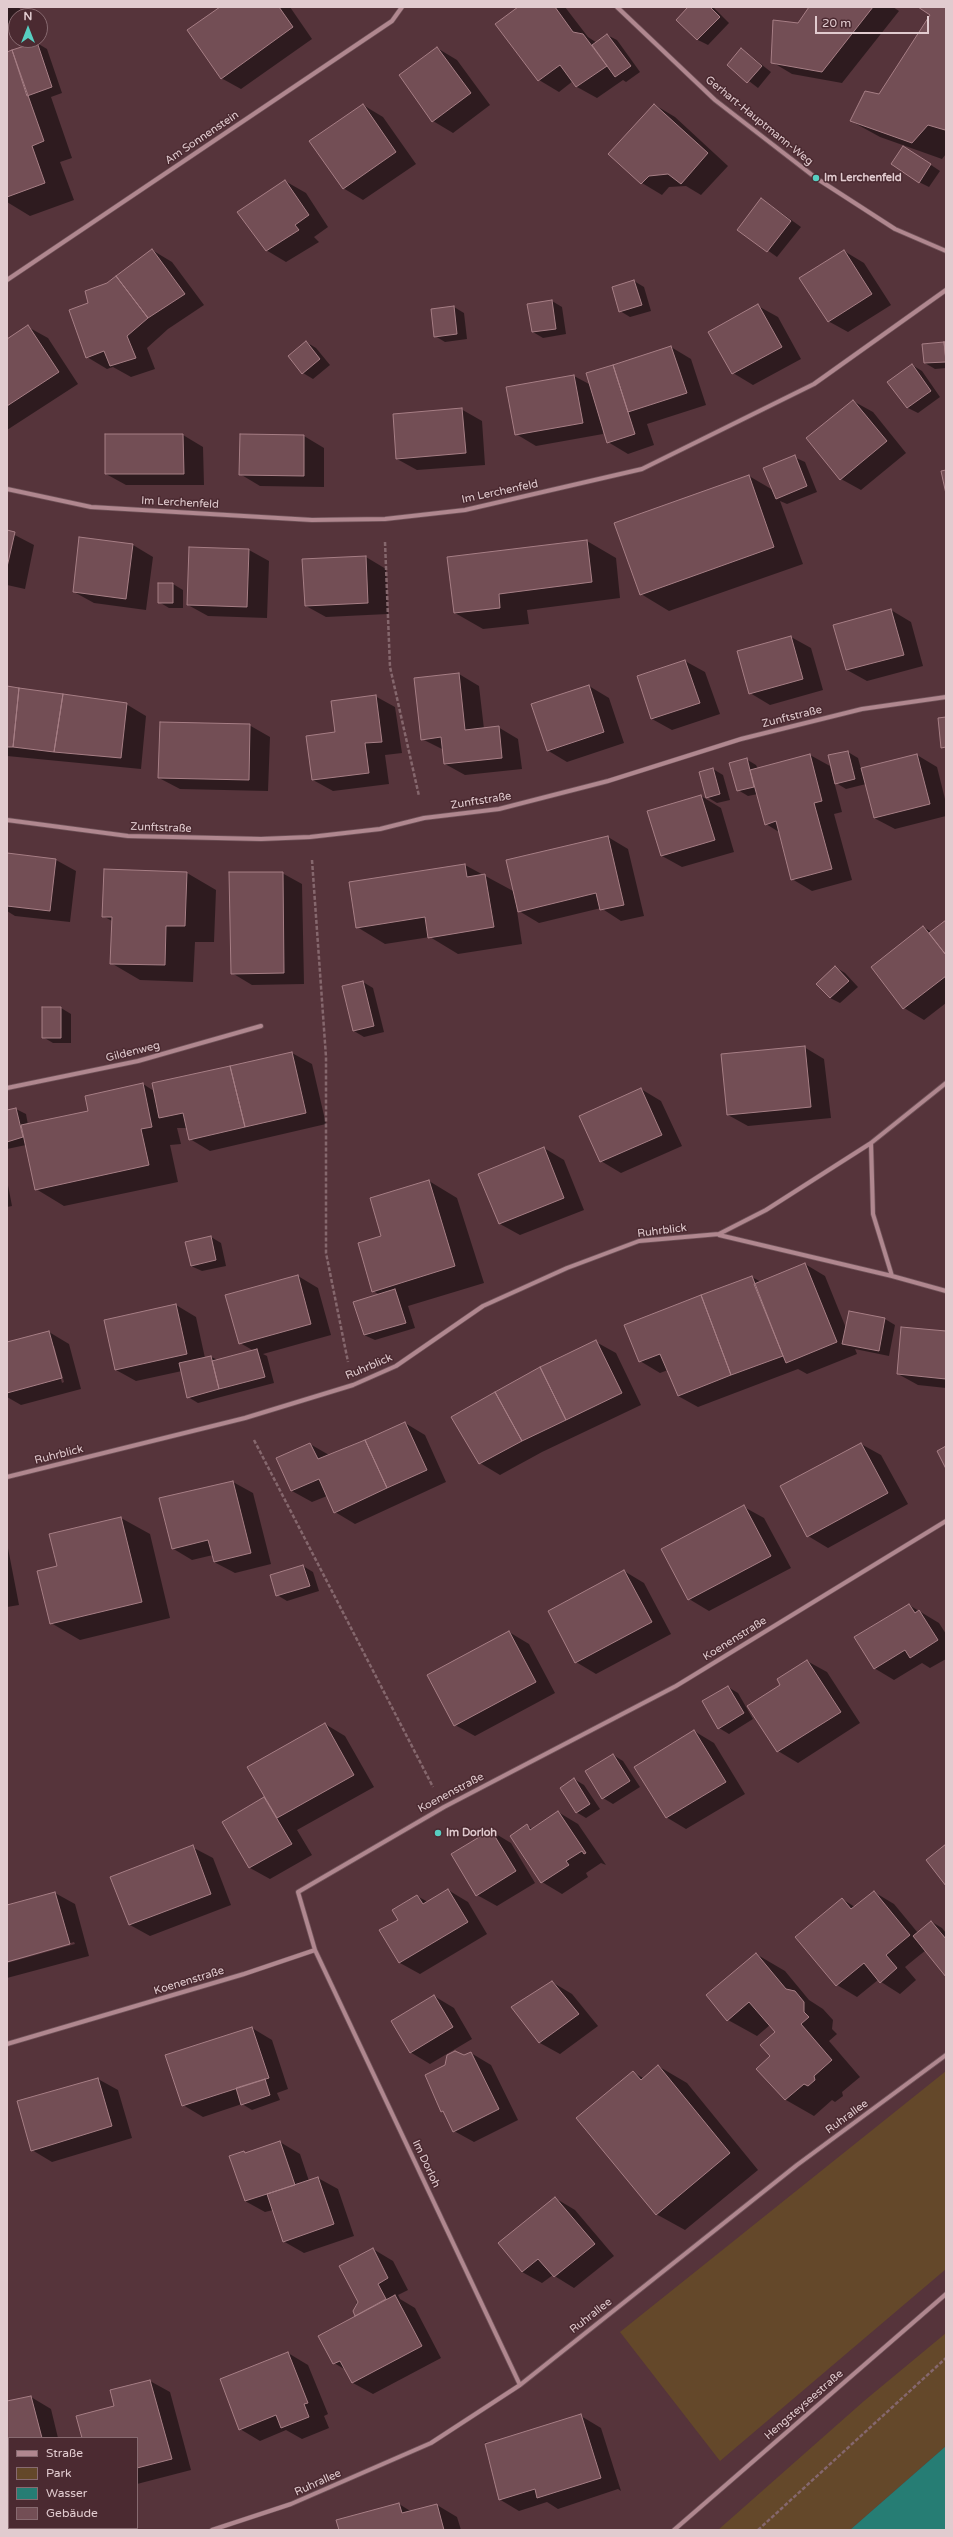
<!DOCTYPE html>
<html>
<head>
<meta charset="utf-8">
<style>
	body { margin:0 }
	#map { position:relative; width:953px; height:2537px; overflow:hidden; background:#56343b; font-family:"Varela Round",sans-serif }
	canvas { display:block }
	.frame { position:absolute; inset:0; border:8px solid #e1cbcf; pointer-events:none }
	.legend { position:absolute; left:8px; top:2437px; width:130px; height:92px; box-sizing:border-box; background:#4b2a31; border:1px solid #876a70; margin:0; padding:5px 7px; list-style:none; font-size:12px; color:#e1cbcf }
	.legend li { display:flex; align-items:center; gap:8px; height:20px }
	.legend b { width:20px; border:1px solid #876a70 }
	.north { position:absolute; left:8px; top:8px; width:40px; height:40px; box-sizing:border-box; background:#4b2a31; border:1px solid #876a70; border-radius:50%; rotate:0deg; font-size:11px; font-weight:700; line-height:16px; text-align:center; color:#e1cbcf }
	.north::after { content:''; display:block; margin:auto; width:14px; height:18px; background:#57cec1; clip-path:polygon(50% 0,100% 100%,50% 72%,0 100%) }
	.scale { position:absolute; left:815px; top:16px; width:114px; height:18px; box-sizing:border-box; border:2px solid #e1cbcf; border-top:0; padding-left:5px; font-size:12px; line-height:14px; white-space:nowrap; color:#e1cbcf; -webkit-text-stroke:3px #4b2a31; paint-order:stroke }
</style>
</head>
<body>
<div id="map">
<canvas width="953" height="2537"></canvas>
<div class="frame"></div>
<ul class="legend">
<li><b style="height:5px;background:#b0878f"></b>Straße</li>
<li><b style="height:11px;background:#64482a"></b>Park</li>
<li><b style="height:11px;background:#267d74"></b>Wasser</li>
<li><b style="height:11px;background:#734e55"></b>Gebäude</li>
</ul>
<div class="north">N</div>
<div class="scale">20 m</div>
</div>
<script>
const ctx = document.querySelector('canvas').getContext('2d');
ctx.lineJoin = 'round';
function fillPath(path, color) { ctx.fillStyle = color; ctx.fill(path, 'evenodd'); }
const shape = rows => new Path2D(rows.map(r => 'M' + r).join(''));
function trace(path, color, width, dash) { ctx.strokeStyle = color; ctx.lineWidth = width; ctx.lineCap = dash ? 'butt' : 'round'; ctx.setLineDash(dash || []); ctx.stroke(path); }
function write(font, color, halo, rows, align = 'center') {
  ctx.font = font + ' "Varela Round",sans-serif'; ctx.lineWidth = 3; ctx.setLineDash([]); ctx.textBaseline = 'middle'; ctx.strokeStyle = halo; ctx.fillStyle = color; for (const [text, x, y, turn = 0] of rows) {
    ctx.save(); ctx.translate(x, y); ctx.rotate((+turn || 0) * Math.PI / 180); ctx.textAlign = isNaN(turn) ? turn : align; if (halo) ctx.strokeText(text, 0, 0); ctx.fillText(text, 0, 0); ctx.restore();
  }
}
fillPath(shape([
	[946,2071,946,2269,720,2461,620,2332],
	[946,2333,946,2446,850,2530,718,2530,864,2401]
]), '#64482a');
fillPath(shape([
	[946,2446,946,2530,850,2530]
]), '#267d74');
fillPath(shape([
	[7,7,19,7,23,16,16,16,16,21,7,24],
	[221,7,290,7,312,39,241,89,221,78],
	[520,7,565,7,588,37,597,43,607,35,617,40,640,72,626,82,623,80,597,98,577,87,573,81,559,92,539,80],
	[690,7,713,7,729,23,708,45,698,40,677,20],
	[810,7,893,7,899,11,842,83,792,74,772,62],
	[919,7,946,7,946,154,942,159,880,137,851,121,879,96,931,15],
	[37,43,47,49,62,93,51,97,72,158,60,162,74,200,30,216,7,202,7,53],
	[437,48,457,60,490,105,453,133,433,121],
	[742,49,771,72,758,88,728,65],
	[363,105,383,117,416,164,363,200,343,188],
	[655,105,675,117,728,166,701,195,686,186,669,187,662,195,642,183],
	[913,153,940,171,929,187,919,182],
	[285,181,306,193,328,227,314,237,319,242,286,262,266,250],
	[762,199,801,227,777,257,738,229],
	[152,250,172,262,204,305,168,329,147,348,155,369,131,377,113,367,107,369,87,357,89,304,107,284],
	[844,251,864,263,891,305,848,332,828,321],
	[634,281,644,287,651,311,630,317,620,311],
	[552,301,562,307,566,334,543,338,533,332],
	[758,306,778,317,801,359,753,385,733,373,710,332],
	[454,307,464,313,467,339,445,342,435,336],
	[28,327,48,338,78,384,7,430,7,340],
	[306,342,316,348,330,365,313,379,303,373],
	[946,343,946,368,935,369,925,363,923,345],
	[671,347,691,359,706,405,647,424,654,445,628,454,608,442,602,422,603,434,536,446,516,434,574,376,591,385,587,374],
	[912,365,922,371,940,397,918,413,908,408,889,382],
	[853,401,873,412,906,453,861,490,841,479],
	[461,409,482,421,485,465,417,470,397,459],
	[106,435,183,435,203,447,204,485,126,485,106,474],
	[304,436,324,448,324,487,260,486,240,474],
	[794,457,805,462,817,492,787,504,780,501,803,564,669,611,641,594,749,476,773,490],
	[7,531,34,545,25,589,7,585],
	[80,538,133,545,153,557,146,610,94,603,74,592],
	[587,541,616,558,620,598,527,610,529,624,483,629,455,613],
	[249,550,269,561,267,618,208,616,188,605],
	[366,557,386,569,388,614,326,617,306,606],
	[173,584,183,590,183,608,169,608,159,602],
	[891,610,911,622,923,666,867,681,847,670,835,625],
	[791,637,811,648,823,690,770,705,750,693],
	[685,661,705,672,720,714,672,730,652,719,638,676],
	[459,674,479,686,484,729,498,727,518,739,522,769,465,775,445,764,444,750,422,739],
	[589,686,609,698,624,743,567,762,547,750],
	[7,687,126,704,146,716,141,769,7,756],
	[375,696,395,707,402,753,385,755,389,784,333,791,313,780,336,733],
	[249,725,270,737,268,791,180,789,159,778],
	[848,752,858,758,861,769,917,755,937,767,946,803,946,816,895,829,874,818,866,784,846,789,836,783],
	[810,755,830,766,842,812,834,814,852,880,812,891,792,879,779,832,766,824,758,794,748,796,738,790,746,759,756,765,758,769],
	[713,769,723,775,730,800,717,803,707,797],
	[701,796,721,808,734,852,682,867,662,856],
	[608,837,628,849,644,916,621,921,601,908,539,923,519,911,516,904,522,944,458,954,430,937,385,944,357,927,465,865,515,892],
	[7,854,56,860,76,871,70,922,15,916,7,911],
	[187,873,216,890,214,942,195,942,193,982,140,980,111,963,112,921,103,916],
	[282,873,302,884,304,984,252,985,232,973],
	[946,921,946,1003,924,1020,904,1008,923,927,932,932],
	[835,967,845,973,858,987,840,1003,830,998],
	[363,982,373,988,384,1032,364,1037,354,1031,343,987],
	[61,1008,71,1014,71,1043,53,1043,43,1037],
	[804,1047,824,1059,831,1118,748,1126,728,1115],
	[292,1053,312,1064,326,1124,210,1151,190,1139,188,1128,177,1128,181,1144,170,1145,178,1182,64,1206,36,1189,26,1145,7,1149,7,1111,16,1109,26,1114,28,1125,89,1112,143,1084,154,1091],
	[641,1089,661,1101,682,1146,621,1173,601,1161],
	[544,1148,564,1160,584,1210,520,1235,500,1224,480,1174],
	[7,1180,12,1206,7,1207],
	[429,1181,457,1198,484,1283,408,1306,415,1328,375,1340,364,1335,380,1295,373,1291,383,1237],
	[211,1237,221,1243,226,1266,202,1271,191,1266],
	[805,1264,825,1276,846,1328,849,1312,885,1319,895,1325,889,1356,855,1349,857,1354,807,1374,798,1369,698,1407,678,1396,668,1370,660,1373,640,1361,752,1277,761,1282],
	[298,1276,318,1288,331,1335,263,1354,267,1356,274,1383,198,1403,188,1397,182,1371,136,1381,116,1370,176,1305,196,1317,205,1358,211,1357,218,1360,254,1351,240,1343],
	[49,1332,69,1344,81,1389,21,1405,7,1397,7,1343],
	[52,1346,54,1346,64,1382,62,1383],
	[946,1332,946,1388,918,1385,898,1374],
	[596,1342,616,1353,641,1405,542,1452,500,1475,480,1463,453,1417],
	[405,1423,425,1435,446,1482,355,1524,335,1512,327,1496,312,1502,292,1491,278,1459,310,1444,329,1455],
	[861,1444,881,1455,908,1504,828,1548,808,1536],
	[233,1482,253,1493,271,1564,235,1573,214,1562,213,1555,192,1560,172,1548,160,1499],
	[744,1507,764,1518,791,1568,709,1611,689,1599],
	[121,1518,150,1534,170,1618,80,1640,51,1623,58,1567],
	[7,1543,19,1605,7,1607],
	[303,1566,313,1572,319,1591,287,1601,277,1595],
	[624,1571,644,1583,671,1634,596,1674,576,1662],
	[909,1605,939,1623,946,1634,946,1659,930,1668,922,1663,894,1680,874,1668],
	[509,1632,529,1644,555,1693,475,1736,455,1725],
	[807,1661,827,1672,860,1723,798,1763,778,1751,782,1685],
	[728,1687,738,1693,753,1719,729,1734,719,1728],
	[325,1724,345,1736,374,1787,297,1830,312,1855,270,1879,250,1868,223,1822,266,1798],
	[694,1731,714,1743,745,1794,686,1829,666,1817],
	[613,1755,623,1761,640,1787,613,1804,603,1798],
	[574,1779,584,1785,600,1809,586,1818,576,1812],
	[558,1812,578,1824,606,1865,601,1863,586,1873,588,1877,562,1894,542,1882,527,1826,533,1829],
	[491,1831,511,1843,535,1883,497,1906,477,1895],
	[192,1847,213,1858,231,1905,150,1936,130,1925],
	[448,1890,468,1902,487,1934,420,1974,400,1963,381,1931,399,1920,417,1896,428,1902],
	[874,1892,894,1904,918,1933,932,1922,942,1928,946,1933,946,1975,926,1950,905,1967,916,1980,900,1994,878,1980,857,1997,837,1985,842,1899,855,1907],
	[55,1893,75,1904,89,1956,7,1978,7,1963,75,1944,74,1942,7,1961,7,1906],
	[756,1954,785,1971,809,2000,823,2009,833,2020,832,2029,837,2034,829,2041,860,2077,842,2092,843,2096,835,2102,832,2100,814,2116,786,2100,758,2069,771,2056,776,2032,770,2025,757,2036,728,2020],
	[552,1982,572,1994,598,2026,560,2054,540,2043,513,2007],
	[434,1996,454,2008,472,2039,430,2064,410,2052],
	[252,2028,272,2040,288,2089,277,2093,280,2100,252,2110,242,2104,203,2117,183,2105],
	[471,2053,491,2065,518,2120,474,2142,454,2131,445,2113,442,2111,464,2057],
	[658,2066,687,2083,758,2170,685,2230,656,2214,633,2072,643,2078],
	[98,2079,118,2090,132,2138,52,2162,32,2150],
	[280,2142,300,2154,309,2181,318,2178,338,2189,354,2236,304,2253,283,2241,273,2210,265,2212,245,2201,244,2152,246,2154],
	[555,2198,575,2210,614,2256,574,2288,553,2275,542,2283,522,2272],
	[373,2249,393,2261,408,2290,398,2295,400,2299,415,2308,441,2358,373,2394,353,2383,346,2370,334,2363,356,2317,354,2311],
	[288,2353,308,2365,328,2414,324,2416,329,2428,302,2439,286,2430,260,2441,240,2429],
	[150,2381,170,2392,191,2470,137,2484,137,2438,83,2438,115,2407,111,2391],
	[31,2397,51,2409,58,2438,9,2438,9,2509,7,2509,7,2402],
	[581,2416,601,2428,621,2491,618,2489,558,2509,547,2502,519,2511,499,2499,485,2442,489,2444],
	[399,2504,412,2512,437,2505,457,2517,461,2530,340,2530]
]), '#0007');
const building = shape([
	[220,7,279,7,293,27,221,79,187,30,220,7],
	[518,7,555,7,573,32,583,34,607,66,576,87,560,65,538,81,495,24,518,7],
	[688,7,710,7,720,17,697,40,676,20,688,7],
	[809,7,873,7,822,72,771,63,773,20,798,23,809,7],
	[918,7,946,7,946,128,945,130,928,125,912,143,850,121,865,91,879,94,930,15,918,7],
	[607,34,631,66,615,77,592,45,607,34],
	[37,42,52,87,27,96,12,50,37,42],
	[437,47,471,93,432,122,399,75,437,47],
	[741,48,762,66,747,83,727,65,741,48],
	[12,50,44,141,32,146,45,183,7,197,7,52,12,50],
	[363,104,396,152,343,189,309,141,363,104],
	[654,104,708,153,681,184,668,174,649,176,641,184,608,154,654,104],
	[903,146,931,164,919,183,891,164,903,146],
	[285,180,309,215,295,225,299,230,266,251,237,212,285,180],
	[761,198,791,221,767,252,737,230,761,198],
	[152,249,185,294,148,318,116,276,152,249],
	[844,250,872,294,828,322,799,278,844,250],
	[116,276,148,318,127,336,136,358,110,366,104,351,86,358,69,310,88,303,85,291,107,283,116,276],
	[634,280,642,305,619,312,612,287,634,280],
	[552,300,556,329,532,332,527,304,552,300],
	[758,304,782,347,732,374,708,332,758,304],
	[454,306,457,334,434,337,431,309,454,306],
	[28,325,59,372,7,406,7,339,28,325],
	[306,341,320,359,302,374,288,356,306,341],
	[944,342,946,362,924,363,922,344,944,342],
	[944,342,946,342,946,360,944,342],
	[671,346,687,393,628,412,613,365,671,346],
	[912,364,931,391,907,408,887,382,912,364],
	[613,365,635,434,607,443,586,373,613,365],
	[574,375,583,423,515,435,506,387,574,375],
	[853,400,887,441,840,480,806,438,853,400],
	[462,408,466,453,396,459,393,414,462,408],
	[105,434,183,434,184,474,105,474,105,434],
	[240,434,304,435,304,476,239,475,240,434],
	[795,455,807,486,776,499,763,468,795,455],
	[946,470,946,494,941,471,946,470],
	[749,475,774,547,640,595,614,523,749,475],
	[7,530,15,532,7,567,7,530],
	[79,537,133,544,126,599,73,592,79,537],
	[587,540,592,582,499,594,500,608,454,613,447,557,587,540],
	[189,547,249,549,247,607,187,605,189,547],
	[366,556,368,603,305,606,302,559,366,556],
	[158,583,173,583,173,603,158,603,158,583],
	[891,609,904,655,846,670,833,625,891,609],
	[791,636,803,679,749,694,737,651,791,636],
	[685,660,700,703,651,719,637,676,685,660],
	[459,673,465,730,499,726,502,758,444,764,441,737,421,740,414,678,459,673],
	[589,685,604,732,547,751,531,704,589,685],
	[7,686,19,688,13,747,7,747,7,686],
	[19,688,63,694,54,752,13,747,19,688],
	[63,694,127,703,121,758,54,752,63,694],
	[376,695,382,742,365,743,369,773,312,780,306,736,335,732,331,701,376,695],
	[946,717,946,747,941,748,938,718,946,717],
	[160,722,250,724,249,780,158,778,160,722],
	[848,751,855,779,835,784,828,755,848,751],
	[810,754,822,801,814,803,832,869,791,880,776,821,765,825,750,770,810,754],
	[917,754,930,804,874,818,861,768,917,754],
	[747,758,754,787,737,791,729,763,747,758],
	[713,768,720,794,706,798,699,772,713,768],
	[701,795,715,840,661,856,647,811,701,795],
	[608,836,624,905,600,910,596,893,518,912,506,860,608,836],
	[7,853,56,859,50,911,7,906,7,853],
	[465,864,467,877,485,874,494,927,428,938,425,917,356,928,349,882,465,864],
	[104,869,187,872,185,926,166,926,165,965,110,964,112,917,102,917,104,869],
	[229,872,283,872,284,973,231,974,229,872],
	[946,920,946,955,929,933,946,920],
	[923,926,946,955,946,976,903,1009,871,967,923,926],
	[835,966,849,981,830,998,816,984,835,966],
	[363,981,374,1026,353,1031,342,986,363,981],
	[42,1007,61,1007,61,1038,42,1038,42,1007],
	[805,1046,811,1107,727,1115,721,1054,805,1046],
	[292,1052,306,1113,245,1127,230,1066,292,1052],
	[230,1066,245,1127,189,1140,183,1113,159,1118,152,1083,230,1066],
	[143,1083,152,1127,141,1129,149,1165,35,1190,21,1125,88,1111,85,1096,143,1083],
	[641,1088,662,1135,600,1162,579,1116,641,1088],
	[16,1108,23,1137,7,1142,7,1110,16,1108],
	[544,1147,564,1198,499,1224,478,1174,544,1147],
	[429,1180,455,1266,372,1292,358,1243,381,1236,370,1198,429,1180],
	[211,1236,216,1260,191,1266,185,1242,211,1236],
	[805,1263,837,1342,786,1363,754,1284,805,1263],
	[298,1275,311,1324,239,1344,225,1295,298,1275],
	[752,1276,783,1356,731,1375,701,1295,752,1276],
	[395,1289,406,1323,364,1335,353,1302,395,1289],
	[701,1295,731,1375,678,1396,660,1354,639,1362,624,1325,701,1295],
	[176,1304,187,1354,115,1370,104,1320,176,1304],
	[849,1311,885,1318,879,1351,842,1344,849,1311],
	[901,1327,946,1331,946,1379,897,1374,901,1327],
	[49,1331,62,1378,7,1393,7,1342,49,1331],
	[596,1340,622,1393,566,1420,540,1367,596,1340],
	[257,1349,265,1377,219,1389,212,1361,257,1349],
	[211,1356,219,1389,187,1398,179,1363,211,1356],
	[540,1367,566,1420,522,1441,495,1392,540,1367],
	[495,1392,522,1441,479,1464,451,1417,495,1392],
	[405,1422,427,1470,387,1488,365,1440,405,1422],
	[365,1440,387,1488,334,1513,319,1479,291,1491,276,1458,310,1443,318,1459,365,1440],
	[861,1443,888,1493,807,1537,780,1486,861,1443],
	[946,1446,946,1469,937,1451,946,1446],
	[233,1481,251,1553,214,1562,208,1540,172,1549,159,1498,233,1481],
	[744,1505,771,1556,688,1600,661,1549,744,1505],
	[121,1517,142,1602,50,1624,37,1571,57,1566,49,1534,121,1517],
	[303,1565,310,1586,276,1596,270,1575,303,1565],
	[624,1570,652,1622,575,1663,548,1611,624,1570],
	[909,1604,915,1613,919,1610,938,1640,910,1658,905,1650,874,1669,854,1637,909,1604],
	[509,1631,536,1682,454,1726,427,1675,509,1631],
	[807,1660,841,1712,777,1752,747,1706,780,1685,777,1679,807,1660],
	[728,1686,744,1713,718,1729,702,1701,728,1686],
	[325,1723,354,1775,277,1818,247,1767,325,1723],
	[694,1730,726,1782,666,1818,634,1767,694,1730],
	[613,1754,630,1781,602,1799,585,1771,613,1754],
	[574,1778,590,1804,576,1813,560,1788,574,1778],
	[264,1797,292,1844,249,1868,222,1822,264,1797],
	[558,1811,586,1853,584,1854,582,1851,566,1861,569,1865,541,1883,510,1836,527,1824,530,1830,558,1811],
	[491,1830,516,1871,476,1896,451,1854,491,1830],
	[946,1844,946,1886,926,1860,946,1844],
	[193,1845,211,1894,129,1925,110,1877,193,1845],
	[448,1889,468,1922,399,1963,379,1930,398,1920,392,1910,417,1895,423,1904,448,1889],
	[874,1891,910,1935,886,1955,897,1968,880,1983,864,1963,836,1986,795,1937,842,1898,851,1909,874,1891],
	[55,1892,70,1944,7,1962,7,1905,55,1892],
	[931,1921,946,1939,946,1977,913,1936,931,1921],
	[756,1953,786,1989,795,1991,804,2002,804,2012,809,2017,801,2024,832,2060,814,2076,815,2080,808,2086,804,2084,785,2100,756,2069,770,2056,760,2045,775,2032,749,2002,727,2021,706,1995,756,1953],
	[552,1981,579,2014,539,2043,511,2007,552,1981],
	[434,1995,453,2027,410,2053,391,2021,434,1995],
	[252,2027,269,2078,182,2106,165,2055,252,2027],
	[455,2051,464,2055,471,2052,499,2109,453,2132,443,2111,441,2112,425,2075,445,2065,447,2055,455,2051],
	[658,2065,730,2153,656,2215,576,2118,633,2071,641,2080,658,2065],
	[98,2078,112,2126,31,2151,17,2101,98,2078],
	[265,2079,270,2095,241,2105,236,2088,265,2079],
	[280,2141,295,2185,245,2201,229,2156,244,2151,245,2153,280,2141],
	[318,2177,334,2224,283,2242,267,2194,318,2177],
	[555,2197,595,2244,554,2277,538,2259,522,2272,498,2243,555,2197],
	[373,2248,388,2278,378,2284,386,2299,355,2316,353,2311,358,2302,339,2266,373,2248],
	[395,2295,422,2346,352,2383,340,2361,333,2364,318,2336,395,2295],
	[288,2352,308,2403,304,2404,309,2417,281,2428,276,2415,239,2430,220,2379,288,2352],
	[150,2380,172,2459,137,2468,137,2438,82,2438,76,2416,114,2406,110,2390,150,2380],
	[31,2396,42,2438,9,2438,9,2449,7,2450,7,2401,31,2396],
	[581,2414,601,2478,537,2498,535,2489,499,2500,485,2444,581,2414],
	[9,2449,9,2494,7,2494,7,2450,9,2449],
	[399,2503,402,2513,437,2504,444,2530,339,2530,336,2520,399,2503]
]);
fillPath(building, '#734e55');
trace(building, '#a67e85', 1);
const minor = shape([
	[617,7,715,100,816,178,895,229,946,251],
	[7,280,392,21,402,7],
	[7,489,91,507,312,520,385,519,465,510,642,469,814,384,946,290],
	[7,820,128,836,261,839,310,837,380,829,424,818,499,809,608,781,741,739,862,709,946,697],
	[946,1083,871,1143,873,1214,892,1276,946,1291],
	[7,1088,138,1061,261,1026],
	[719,1235,892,1276],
	[7,1477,245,1418,353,1385,396,1366,483,1306,567,1268,639,1241,719,1234,766,1210,871,1143],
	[315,1950,520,2385],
	[7,2044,244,1974,315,1950,298,1892,444,1807,676,1686,946,1521],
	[212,2530,291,2504,431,2443,520,2385,797,2165,946,2055],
	[674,2530,946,2294]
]);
trace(minor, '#705359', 5.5);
trace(shape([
	[385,542,390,667,419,796],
	[312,860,326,1057,326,1253,348,1362],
	[254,1440,433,1787],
	[758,2530,946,2358]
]), '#85676d', 2.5, [4, 2]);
trace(minor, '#b0878f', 4);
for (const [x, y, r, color] of [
	[816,178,4,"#57cec1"],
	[438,1833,4,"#57cec1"]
]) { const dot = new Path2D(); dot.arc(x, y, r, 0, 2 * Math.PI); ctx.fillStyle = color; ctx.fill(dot); trace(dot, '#4b2a31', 1.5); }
write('11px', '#e1cbcf', '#4b2a31', [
	["Gerhart-Hauptmann-Weg",759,121,39],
	["Am Sonnenstein",202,138,-34],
	["Im Lerchenfeld",500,492,-12],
	["Im Lerchenfeld",180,503,3],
	["Zunftstraße",792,717,-14],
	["Zunftstraße",481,801,-9],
	["Zunftstraße",161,828,2],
	["Gildenweg",133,1052,-14],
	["Ruhrblick",662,1231,-7],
	["Ruhrblick",369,1367,-23],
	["Ruhrblick",59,1455,-14],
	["Koenenstraße",735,1639,-32],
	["Koenenstraße",451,1793,-28],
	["Koenenstraße",189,1981,-17],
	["Ruhrallee",847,2117,-36],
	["Im Dorloh",426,2164,65],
	["Ruhrallee",591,2316,-38],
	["Hengsteyseestraße",804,2405,-41],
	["Ruhrallee",318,2483,-24]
]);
write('bold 11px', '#e1cbcf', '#4b2a31', [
	["Im Lerchenfeld",824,178],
	["Im Dorloh",446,1833]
], 'left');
</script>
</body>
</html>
